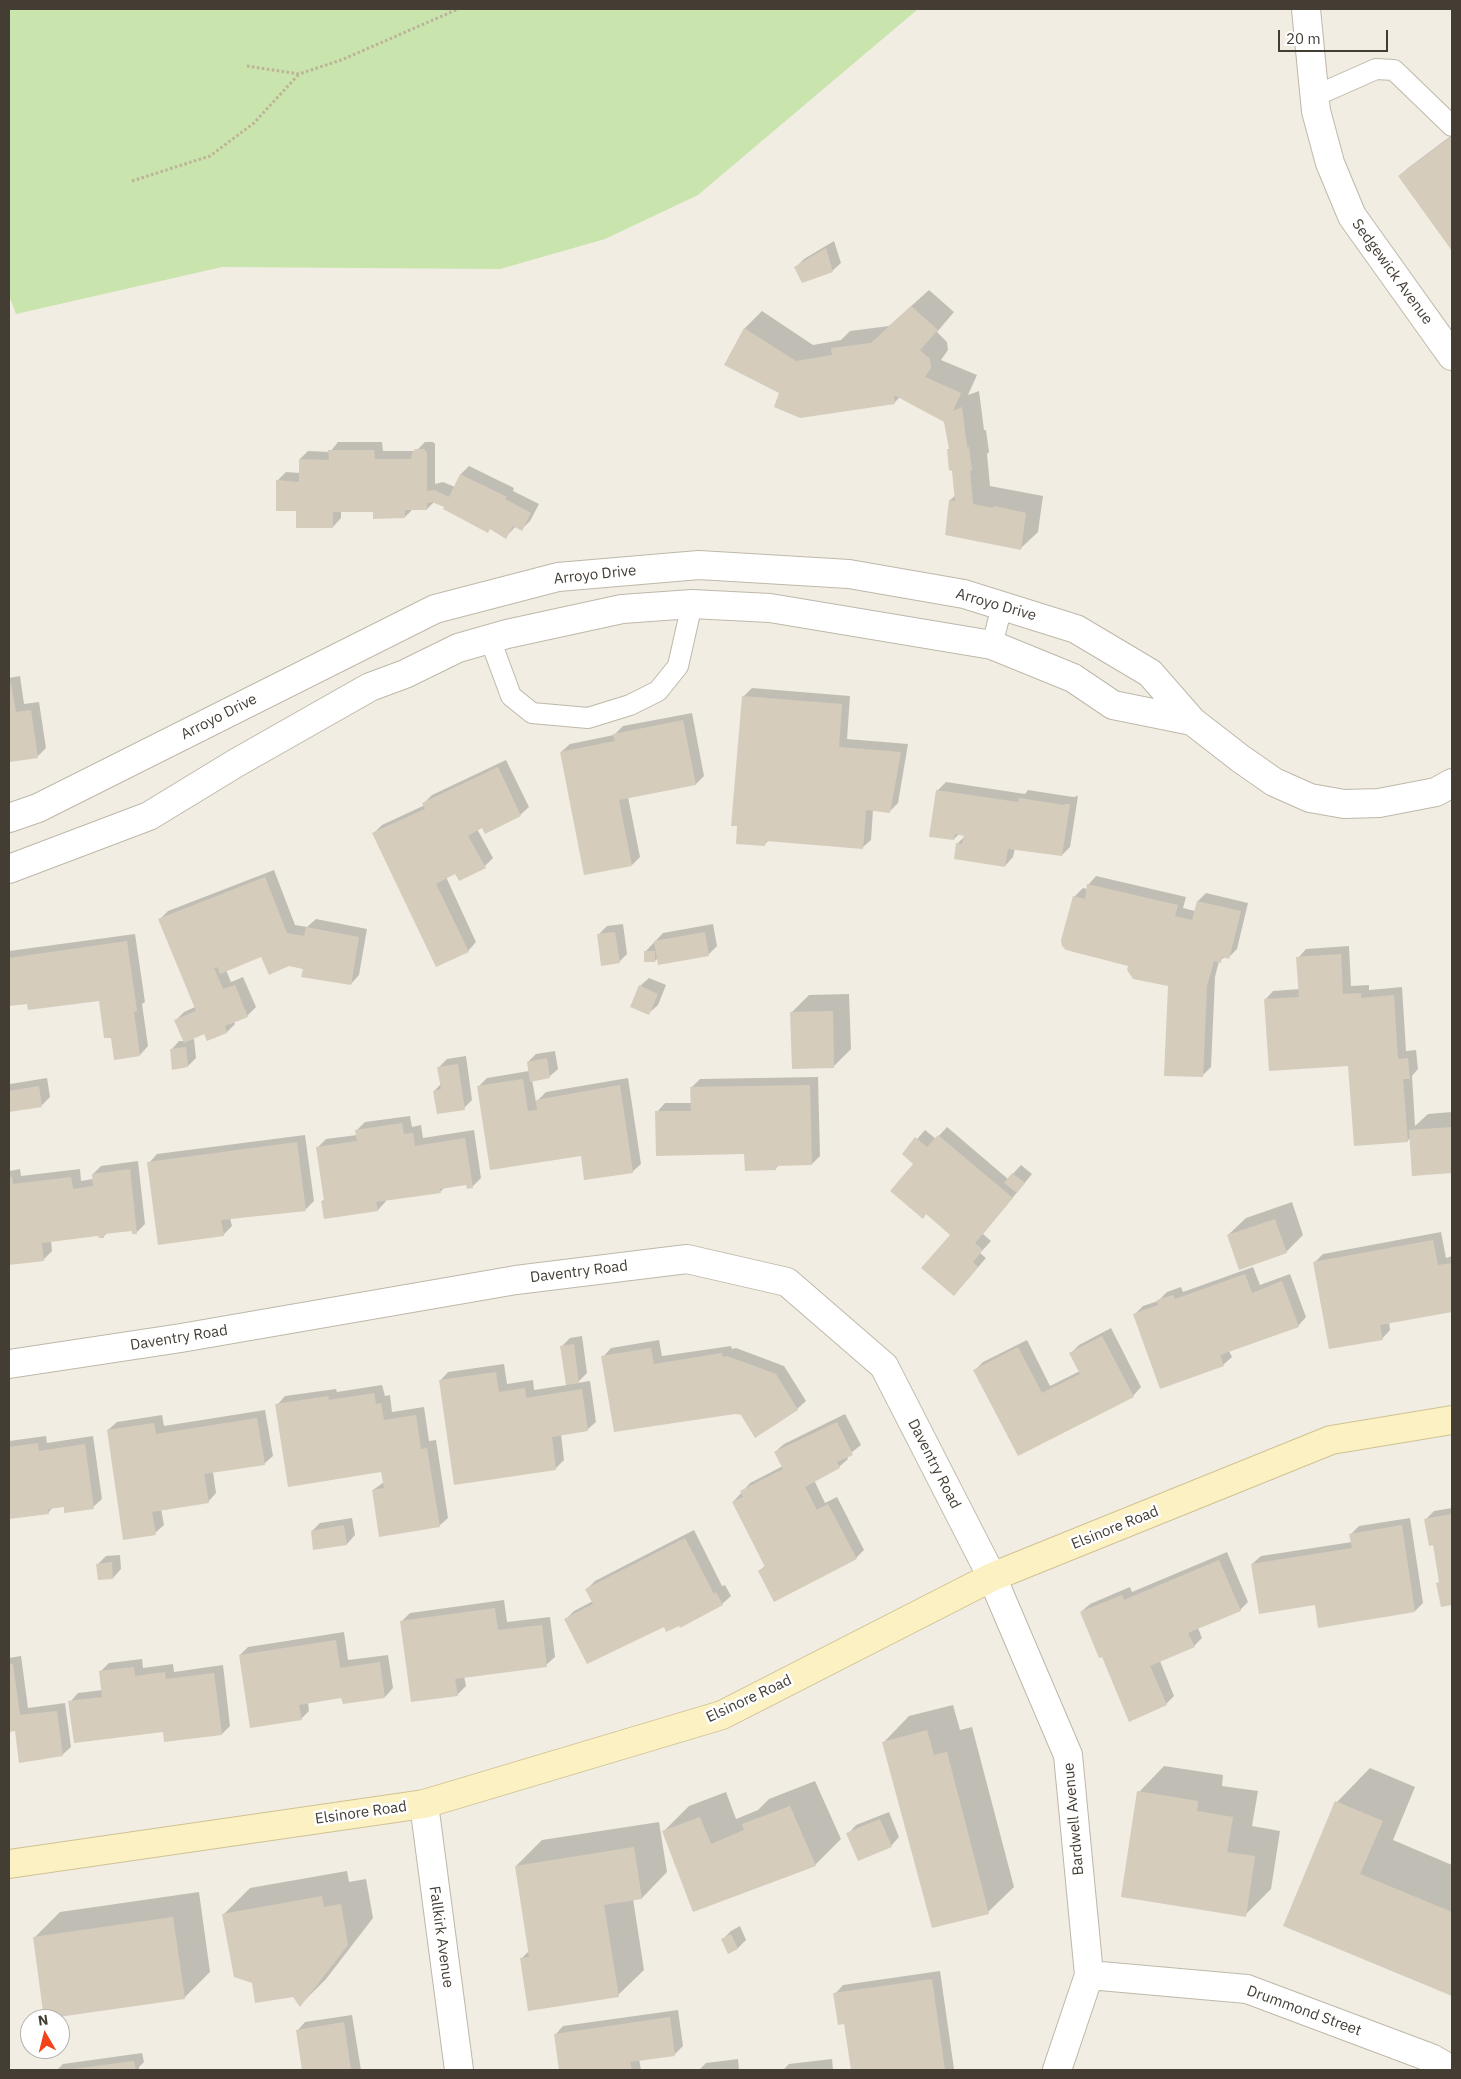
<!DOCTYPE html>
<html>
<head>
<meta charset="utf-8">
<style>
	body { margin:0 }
	#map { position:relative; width:1461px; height:2079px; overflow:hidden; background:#f1ede3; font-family:"IBM Plex Sans",sans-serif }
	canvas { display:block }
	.frame { position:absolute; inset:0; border:10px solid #433d34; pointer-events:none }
	.north { position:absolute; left:20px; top:2009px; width:50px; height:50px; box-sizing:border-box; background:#fff; border:1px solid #b4b1ae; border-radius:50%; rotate:352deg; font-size:14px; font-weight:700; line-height:20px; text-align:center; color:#433d34 }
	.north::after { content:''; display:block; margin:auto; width:18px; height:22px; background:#f24319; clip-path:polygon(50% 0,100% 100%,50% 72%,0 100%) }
	.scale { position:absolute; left:1278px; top:30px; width:110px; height:22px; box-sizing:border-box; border:2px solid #433d34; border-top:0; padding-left:6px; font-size:15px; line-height:18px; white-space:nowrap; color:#433d34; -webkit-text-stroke:4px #fff; paint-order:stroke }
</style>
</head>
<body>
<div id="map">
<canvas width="1461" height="2079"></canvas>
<div class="frame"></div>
<div class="north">N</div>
<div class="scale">20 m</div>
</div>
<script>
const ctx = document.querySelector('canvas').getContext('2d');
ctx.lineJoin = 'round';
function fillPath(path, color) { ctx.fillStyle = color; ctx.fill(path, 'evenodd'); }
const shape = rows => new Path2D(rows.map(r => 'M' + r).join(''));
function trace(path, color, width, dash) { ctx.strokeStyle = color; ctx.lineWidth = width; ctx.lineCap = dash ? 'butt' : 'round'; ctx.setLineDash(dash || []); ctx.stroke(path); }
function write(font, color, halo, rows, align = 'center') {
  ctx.font = font + ' "IBM Plex Sans",sans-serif'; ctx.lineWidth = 5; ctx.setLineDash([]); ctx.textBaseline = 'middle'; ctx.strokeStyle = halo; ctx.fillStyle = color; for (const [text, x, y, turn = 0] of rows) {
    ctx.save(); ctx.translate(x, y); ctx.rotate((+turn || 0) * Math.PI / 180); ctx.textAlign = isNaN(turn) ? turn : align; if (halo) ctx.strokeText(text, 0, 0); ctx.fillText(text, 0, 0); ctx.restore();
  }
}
fillPath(shape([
	[9,9,918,9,698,195,605,239,500,269,222,267,16,314,9,296]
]), '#c9e4ad');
fillPath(shape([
	[1452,135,1452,249,1399,176,1408,168],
	[834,241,841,263,832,271,796,267,804,259],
	[929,290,954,312,937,332,947,342,948,350,941,360,977,375,968,395,979,391,984,430,986,430,989,452,987,454,990,486,1043,496,1038,532,1020,549,946,534,950,500,956,495,946,421,900,397,894,403,780,393,726,365,745,328,762,311,813,345,841,340,850,331,889,326],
	[338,442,382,442,383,451,416,451,425,442,433,442,435,444,435,484,443,482,455,487,461,474,469,466,514,488,513,491,539,504,530,521,522,529,516,526,506,537,491,528,488,531,445,506,434,502,427,509,413,509,405,517,375,511,341,511,341,518,333,527,298,509,277,481,286,472,300,473,300,459,308,451,330,452],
	[20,676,24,704,39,702,46,748,38,756,9,761,9,678],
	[752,688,850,696,847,739,908,744,898,803,890,811,873,810,871,840,862,848,769,840,765,844,739,825,744,696],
	[692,713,704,776,696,784,628,797,640,857,632,865,561,752,570,744,614,735,623,726],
	[506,760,529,807,520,815,477,829,493,858,485,866,456,872,446,877,476,942,468,951,374,833,382,825,425,805,424,803,432,795],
	[946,782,1025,794,1028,790,1073,797,1078,796,1070,847,1062,855,1015,848,1013,857,1005,866,957,844,966,835,959,834,954,839,937,791],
	[274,870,295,925,307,927,316,919,367,929,359,975,351,984,262,956,226,970,231,982,243,977,256,1007,247,1016,234,1021,235,1024,227,1032,204,1033,188,1040,194,1039,196,1058,188,1066,171,1050,179,1041,184,1041,176,1020,184,1012,195,1007,160,919,168,911],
	[1096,876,1186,897,1183,908,1195,911,1198,901,1206,893,1248,903,1237,949,1229,957,1225,957,1219,961,1215,977,1211,1067,1202,1076,1170,985,1129,965,1074,897,1083,888,1087,889,1088,885],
	[623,924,627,954,619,962,598,935,607,926],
	[713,924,717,946,709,954,658,958,655,961,645,952,663,933],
	[135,934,145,1002,142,1004,148,1046,140,1055,100,999,9,1005,9,951],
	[1349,946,1351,986,1369,985,1369,990,1402,987,1406,1051,1416,1050,1418,1069,1412,1076,1415,1126,1428,1114,1452,1112,1452,1172,1413,1175,1411,1138,1407,1141,1349,1065,1265,1000,1273,991,1300,989,1298,958,1306,949],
	[649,978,666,985,658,1005,649,1013,640,986],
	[849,994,851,1049,834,1066,792,1012,809,995],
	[555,1051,558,1069,549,1077,532,1080,536,1102,546,1092,628,1078,641,1164,632,1172,582,1155,479,1086,487,1078,529,1071,528,1062,536,1054],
	[466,1056,472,1100,464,1108,434,1091,441,1084,439,1067,447,1059],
	[818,1077,820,1156,812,1164,779,1165,775,1169,657,1112,665,1103,692,1103,691,1088,700,1079],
	[47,1078,50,1097,41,1106,9,1111,10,1084],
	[410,1116,412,1127,421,1125,423,1138,474,1130,481,1178,472,1187,467,1183,445,1187,440,1192,386,1199,386,1201,378,1210,322,1201,325,1199,317,1148,326,1139,357,1135,357,1130,365,1122],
	[947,1127,1008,1179,1021,1165,1032,1174,983,1234,991,1241,980,1253,986,1258,962,1286,952,1235,915,1164,904,1154,925,1130,936,1139],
	[305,1135,314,1201,306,1209,230,1218,232,1226,223,1235,149,1163,157,1154],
	[138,1161,145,1224,137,1232,133,1229,108,1232,104,1236,99,1235,51,1240,52,1251,43,1260,9,1264,9,1171,20,1169,21,1176,80,1169,81,1181,93,1179,93,1174,101,1166],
	[1292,1202,1303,1235,1286,1252,1228,1235,1246,1218],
	[1441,1232,1446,1258,1452,1256,1452,1311,1389,1322,1390,1330,1382,1339,1315,1262,1323,1254],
	[1253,1267,1260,1285,1290,1274,1306,1317,1298,1326,1229,1351,1232,1357,1223,1365,1135,1314,1143,1306,1158,1301,1167,1292,1181,1287,1183,1292],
	[1111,1328,1141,1387,1133,1396,1018,1454,975,1370,983,1362,1027,1340,1050,1386,1080,1371,1071,1353,1079,1345],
	[582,1336,587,1373,577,1383,590,1381,596,1422,587,1430,561,1434,564,1460,556,1468,455,1483,440,1381,448,1372,504,1364,507,1384,533,1380,534,1390,567,1385,562,1346,570,1338],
	[659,1340,662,1356,731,1346,732,1349,736,1348,784,1366,806,1401,797,1409,742,1414,603,1357,611,1348],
	[382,1385,385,1396,390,1395,392,1412,424,1407,429,1441,436,1440,448,1518,439,1526,373,1490,384,1482,382,1471,277,1405,285,1396,336,1389,337,1392],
	[265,1410,273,1456,264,1464,213,1472,216,1493,208,1502,161,1509,164,1525,155,1533,108,1430,117,1422,162,1415,164,1426],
	[845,1414,861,1445,847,1456,848,1459,839,1467,814,1480,825,1503,837,1497,864,1550,856,1558,759,1571,766,1565,733,1502,750,1483,783,1466,775,1452,784,1444],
	[46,1436,47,1443,93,1436,102,1499,93,1507,65,1506,53,1507,48,1513,9,1518,9,1441],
	[1452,1508,1452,1603,1442,1605,1438,1583,1440,1580,1434,1543,1425,1520,1434,1511],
	[352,1518,355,1535,347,1544,312,1531,320,1523],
	[1410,1518,1423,1603,1415,1611,1316,1604,1252,1564,1261,1556,1352,1542,1350,1535,1359,1526],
	[694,1530,722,1586,725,1585,731,1596,722,1604,664,1626,566,1619,574,1611,593,1601,587,1589,595,1581],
	[1227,1552,1248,1602,1240,1610,1198,1628,1202,1638,1194,1646,1160,1661,1174,1696,1166,1704,1102,1655,1081,1612,1090,1604,1130,1587,1132,1592],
	[120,1555,121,1569,113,1578,99,1579,98,1564,106,1556],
	[504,1600,507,1622,550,1617,555,1657,546,1665,464,1676,466,1686,457,1695,402,1621,410,1613],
	[344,1632,348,1660,388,1655,393,1688,385,1697,342,1697,308,1702,309,1711,301,1719,240,1655,248,1647],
	[21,1656,28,1708,65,1703,71,1747,62,1755,16,1730,9,1730,9,1658],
	[142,1659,143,1668,173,1664,174,1672,223,1665,230,1726,222,1734,164,1731,70,1702,78,1693,103,1690,100,1672,109,1663],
	[953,1705,960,1730,972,1727,1014,1887,988,1912,884,1742,909,1716],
	[1164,1766,1223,1775,1222,1786,1258,1791,1252,1826,1280,1831,1271,1889,1245,1915,1139,1792],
	[1370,1768,1415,1787,1393,1840,1452,1865,1452,1994,1285,1925,1337,1802],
	[815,1781,841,1839,815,1865,694,1910,663,1832,689,1806,726,1792,736,1819,758,1810,769,1799],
	[889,1812,899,1837,891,1846,848,1834,856,1825],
	[659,1822,667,1872,642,1898,633,1899,644,1970,618,1995,521,1959,529,1951,516,1866,542,1840],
	[347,1871,349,1882,366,1879,373,1918,326,1979,300,2005,294,1995,253,1982,224,1914,250,1888],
	[199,1892,210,1972,184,1998,34,1938,60,1912],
	[740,1926,746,1940,738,1948,729,1952,723,1939,731,1931],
	[940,1971,954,2069,953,2070,852,2070,845,2022,835,1994,843,1985],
	[678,2010,683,2046,675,2054,639,2059,641,2070,560,2070,555,2035,563,2026],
	[352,2015,361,2070,303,2070,297,2031,305,2022],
	[142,2053,144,2062,139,2067,139,2070,57,2070,63,2064],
	[738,2059,739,2070,699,2070,706,2063],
	[832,2059,833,2070,783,2070,789,2064]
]), '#0003');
fillPath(shape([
	[1452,136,1452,251,1398,176],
	[826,248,833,272,802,283,794,267],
	[911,306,938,330,920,350,930,359,931,368,925,377,961,393,953,411,962,407,967,447,969,447,972,470,970,471,973,504,993,508,994,506,1026,513,1021,550,945,535,949,500,955,501,952,471,949,470,947,449,949,449,944,422,894,395,895,404,800,418,774,407,779,393,724,365,744,328,796,361,832,355,831,348,871,343],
	[415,449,424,449,427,453,427,491,434,490,449,497,460,474,507,497,505,499,531,513,522,531,513,526,506,539,490,529,488,533,443,509,444,507,432,502,427,503,427,510,405,510,405,518,373,519,373,512,333,512,333,528,296,528,296,511,276,511,276,480,299,482,299,459,329,460,328,450,374,450,375,459,411,459,412,453],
	[9,684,11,684,16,712,31,710,38,758,9,762],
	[742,696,842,704,839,747,901,752,890,813,866,810,863,849,766,841,765,846,736,844,737,826,731,826],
	[683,720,696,785,619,800,632,866,584,875,560,752,615,741,613,734],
	[498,767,521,816,485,834,482,828,468,836,486,868,459,881,455,874,436,884,469,952,436,967,372,833,425,809,422,803],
	[936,790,1018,802,1019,798,1064,805,1065,804,1070,804,1062,856,1008,849,1005,867,954,859,956,843,962,844,964,836,955,834,954,840,929,837],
	[265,877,287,933,304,936,306,927,359,937,351,985,301,977,303,969,289,966,269,975,261,957,220,974,217,967,214,968,223,989,235,985,248,1017,225,1026,227,1033,207,1041,204,1034,184,1043,174,1020,196,1011,158,919],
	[1087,884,1178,905,1175,916,1192,920,1197,901,1241,911,1229,959,1222,957,1221,963,1214,961,1207,986,1203,1077,1164,1076,1168,986,1133,979,1127,970,1128,966,1066,950,1062,946,1061,940,1073,896,1085,899],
	[615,932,620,963,601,966,597,934],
	[705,932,709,956,658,965,654,941],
	[127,941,137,1011,134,1012,140,1056,114,1060,111,1038,104,1038,99,1001,28,1010,27,1004,9,1006,9,958],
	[644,951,655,951,655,962,644,962],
	[1341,954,1343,994,1361,993,1361,998,1394,995,1398,1059,1408,1058,1410,1079,1403,1079,1408,1142,1354,1146,1348,1066,1269,1071,1264,999,1299,997,1296,957],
	[639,985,658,994,649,1015,630,1007],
	[833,1011,834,1068,792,1069,790,1012],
	[186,1047,188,1067,172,1070,170,1049],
	[547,1058,550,1078,530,1082,527,1062],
	[458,1064,465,1110,437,1114,433,1091,441,1089,437,1067],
	[523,1079,528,1111,537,1110,536,1100,620,1085,633,1173,584,1180,581,1156,490,1170,477,1086],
	[810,1085,812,1165,776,1166,776,1170,745,1171,744,1154,656,1156,655,1111,691,1111,690,1087],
	[39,1086,42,1107,9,1112,9,1091],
	[402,1123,404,1134,413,1133,415,1146,465,1138,473,1188,467,1189,466,1185,440,1189,441,1193,376,1202,378,1211,324,1219,321,1201,324,1201,316,1147,357,1141,355,1130],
	[1452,1127,1452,1173,1412,1176,1409,1130],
	[938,1135,1013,1198,975,1243,983,1250,973,1262,978,1267,954,1296,921,1268,950,1235,926,1214,923,1219,890,1191,913,1164,902,1154,915,1137,927,1147],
	[297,1142,306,1211,221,1220,224,1236,158,1245,147,1162],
	[130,1169,137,1234,132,1234,132,1231,104,1234,104,1238,99,1238,98,1236,42,1243,44,1261,9,1265,9,1177,12,1177,13,1184,71,1177,73,1189,93,1186,92,1174],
	[1012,1173,1025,1183,1017,1193,1004,1183],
	[1275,1219,1287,1253,1239,1270,1227,1235],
	[1433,1240,1438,1265,1452,1263,1452,1312,1380,1325,1383,1340,1329,1349,1313,1262],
	[1245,1274,1252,1293,1282,1281,1299,1327,1220,1355,1224,1366,1160,1389,1133,1314,1158,1305,1157,1300,1173,1295,1175,1299],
	[1102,1336,1134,1397,1018,1456,973,1370,1018,1347,1042,1393,1080,1374,1069,1353],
	[574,1344,579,1383,566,1385,560,1346],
	[651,1348,654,1364,722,1353,723,1357,727,1356,776,1374,798,1410,755,1438,741,1415,735,1414,614,1432,601,1356],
	[496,1372,499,1392,525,1388,526,1398,582,1389,588,1431,552,1437,556,1470,454,1485,439,1380],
	[374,1393,376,1404,381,1403,384,1420,416,1415,421,1449,427,1448,440,1527,379,1537,372,1490,384,1488,381,1472,288,1487,275,1404,328,1396,329,1400],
	[257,1418,265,1465,204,1474,209,1503,152,1512,156,1535,123,1540,107,1430,154,1423,156,1434],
	[837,1422,853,1455,837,1462,840,1468,805,1487,817,1510,828,1504,857,1559,774,1602,758,1571,765,1567,732,1502,743,1497,740,1491,783,1469,774,1452],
	[38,1443,39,1451,85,1444,94,1509,64,1513,64,1507,48,1509,49,1514,9,1519,9,1447],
	[1452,1514,1452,1605,1441,1607,1436,1583,1439,1582,1433,1545,1429,1546,1424,1519],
	[344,1525,347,1545,313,1550,311,1531],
	[1402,1525,1415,1612,1318,1628,1315,1605,1259,1614,1251,1564,1352,1548,1349,1534],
	[685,1538,714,1594,716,1592,723,1605,680,1628,679,1626,666,1632,664,1627,587,1664,564,1619,593,1604,585,1589],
	[1219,1560,1241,1611,1188,1633,1195,1647,1150,1666,1167,1705,1129,1722,1102,1657,1099,1658,1080,1612,1122,1595,1124,1600],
	[112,1562,113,1579,98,1580,96,1564],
	[495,1608,498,1630,542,1625,547,1667,455,1679,458,1696,411,1702,400,1621],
	[336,1640,340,1668,380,1662,385,1698,343,1704,341,1698,299,1705,302,1720,250,1728,239,1655],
	[9,1664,13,1664,20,1715,57,1711,63,1756,19,1763,15,1731,9,1732],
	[134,1667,135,1676,165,1672,166,1679,214,1673,222,1735,164,1742,163,1732,74,1743,68,1701,102,1697,99,1671],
	[927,1730,934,1755,947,1752,989,1914,932,1928,882,1742],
	[1137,1791,1198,1801,1197,1811,1233,1817,1227,1852,1255,1856,1246,1917,1121,1897],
	[1335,1801,1383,1821,1360,1874,1452,1912,1452,1996,1283,1926],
	[790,1806,816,1866,693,1912,662,1831,700,1817,711,1844,744,1830,742,1824],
	[880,1819,892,1847,858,1861,846,1833],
	[634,1847,642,1899,604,1905,619,1997,528,2011,520,1958,529,1957,515,1866],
	[322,1896,324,1907,341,1904,348,1945,300,2007,293,1997,255,2003,252,1983,234,1977,222,1914],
	[173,1917,185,1999,44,2019,33,1937],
	[731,1934,738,1949,728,1954,721,1939],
	[932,1979,945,2070,851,2070,844,2024,838,2025,833,1993],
	[670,2017,675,2056,630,2062,632,2070,559,2070,554,2034],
	[344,2022,351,2070,302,2070,296,2030],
	[134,2061,136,2070,73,2070,73,2069]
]), '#d5ccbc');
const lane = shape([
	[1315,96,1376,69,1394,70,1452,126],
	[490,639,511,696,532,713,588,718,630,705,658,691,678,666,692,604],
	[992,645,1002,606]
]);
const street = shape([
	[1306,9,1316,111,1330,163,1352,216,1452,356],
	[9,818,38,808,435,609,558,577,699,565,849,574,964,594,1076,629,1150,673,1192,721,1241,759,1274,782,1310,798,1344,804,1379,803,1436,792,1452,783],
	[9,869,149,816,236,763,370,687,405,674,458,648,507,634,622,609,692,604,770,608,992,645,1073,678,1113,705,1192,721],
	[9,1364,181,1338,516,1280,687,1259,787,1282,884,1366,992,1577,1068,1755,1089,1975,1057,2070],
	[424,1804,459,2070],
	[1089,1975,1247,1989,1431,2058,1452,2070]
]);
const secondary = shape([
	[9,1864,424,1804,722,1715,992,1577,1331,1440,1452,1420]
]);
trace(lane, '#bfb8a9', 22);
trace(street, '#bfb8a9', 30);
trace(secondary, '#d0c294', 30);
trace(shape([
	[247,66,299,74,341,60,458,9],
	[132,181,210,156,254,123,299,74]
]), '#bdb298', 3, [2.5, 2.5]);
trace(lane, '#fff', 20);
trace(street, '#fff', 28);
trace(secondary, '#fcf1c2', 28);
write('15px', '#433d34', '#fff', [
	["Sedgewick Avenue",1392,272,54],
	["Arroyo Drive",595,575,-6],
	["Arroyo Drive",996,605,16],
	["Arroyo Drive",219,717,-27],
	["Daventry Road",579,1272,-7],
	["Daventry Road",179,1338,-9],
	["Daventry Road",934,1464,63],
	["Elsinore Road",1115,1528,-22],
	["Elsinore Road",749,1699,-25],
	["Elsinore Road",361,1813,-8],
	["Bardwell Avenue",1074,1819,-95],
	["Fallkirk Avenue",441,1937,82],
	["Drummond Street",1304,2011,20]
]);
</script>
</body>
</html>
